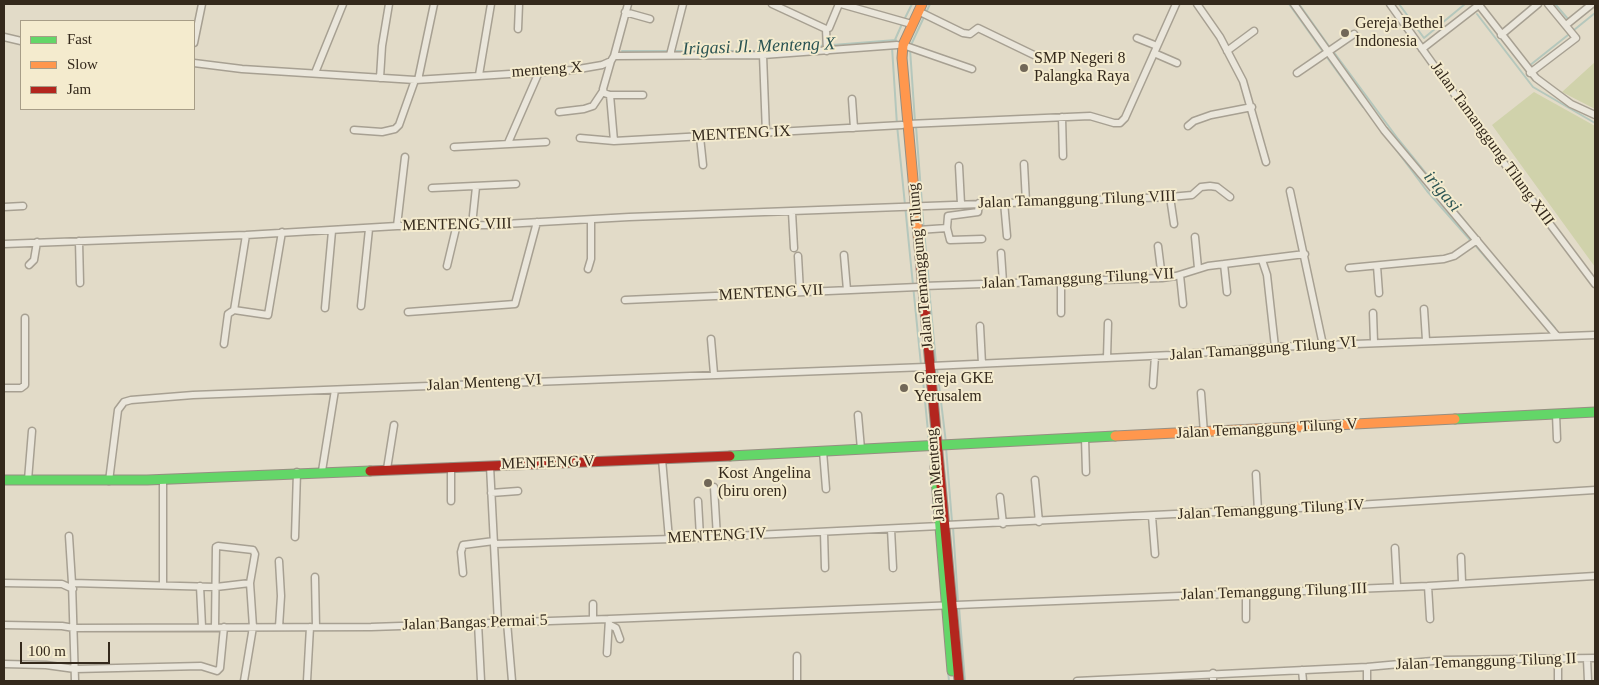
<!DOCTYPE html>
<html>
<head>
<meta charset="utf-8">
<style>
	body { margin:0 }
	#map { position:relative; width:1599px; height:685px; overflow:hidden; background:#e2dbc8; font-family:Georgia,serif }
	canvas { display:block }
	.frame { position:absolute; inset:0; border:5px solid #34291c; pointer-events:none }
	.legend { position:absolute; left:20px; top:20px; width:175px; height:90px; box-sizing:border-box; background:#f4ebce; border:1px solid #a79d87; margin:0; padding:6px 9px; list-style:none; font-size:15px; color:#34291c }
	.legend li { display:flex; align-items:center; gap:10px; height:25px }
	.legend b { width:25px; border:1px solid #a79d87 }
	.scale { position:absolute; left:20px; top:642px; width:90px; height:22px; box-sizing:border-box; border:2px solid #34291c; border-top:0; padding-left:6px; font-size:15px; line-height:18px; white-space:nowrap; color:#34291c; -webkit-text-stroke:4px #f4ebce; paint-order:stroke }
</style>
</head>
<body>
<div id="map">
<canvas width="1599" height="685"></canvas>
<div class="frame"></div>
<ul class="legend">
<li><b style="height:6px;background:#63d668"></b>Fast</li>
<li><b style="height:6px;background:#ff974d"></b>Slow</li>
<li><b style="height:6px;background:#b3261e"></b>Jam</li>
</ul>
<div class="scale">100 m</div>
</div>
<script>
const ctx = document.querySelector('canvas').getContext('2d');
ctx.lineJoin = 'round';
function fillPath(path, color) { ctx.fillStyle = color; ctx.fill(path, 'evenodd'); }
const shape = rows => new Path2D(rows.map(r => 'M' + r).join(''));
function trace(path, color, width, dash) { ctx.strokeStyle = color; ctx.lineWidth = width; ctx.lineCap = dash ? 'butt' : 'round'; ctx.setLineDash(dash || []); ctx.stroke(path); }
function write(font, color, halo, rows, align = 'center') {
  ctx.font = font + ' Georgia,serif'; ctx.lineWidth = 4; ctx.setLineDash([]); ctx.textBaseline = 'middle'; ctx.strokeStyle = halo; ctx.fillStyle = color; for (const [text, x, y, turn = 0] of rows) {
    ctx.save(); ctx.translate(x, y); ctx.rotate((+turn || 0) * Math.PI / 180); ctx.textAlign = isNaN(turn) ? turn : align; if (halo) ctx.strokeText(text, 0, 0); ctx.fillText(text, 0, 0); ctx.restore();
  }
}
fillPath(shape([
	[1595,62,1595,109,1562,92],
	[1534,92,1595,126,1595,267,1492,125]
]), '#d0d2ab');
trace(shape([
	[1289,4,1324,53],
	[1299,4,1331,49],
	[1399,4,1424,38,1465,4],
	[1555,4,1568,19],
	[1477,14,1533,87,1595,123],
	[904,20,912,4],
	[1574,30,1595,13],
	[894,42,902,24],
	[911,45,930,4],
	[892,47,897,125,921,365],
	[910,49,915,122],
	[622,51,669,51],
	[674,51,756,51,896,40],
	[1333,51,1398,139,1468,225],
	[1326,56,1363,107],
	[1529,66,1568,35],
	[916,126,922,204],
	[1392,144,1427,191,1471,241],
	[922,209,929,284],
	[1475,245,1501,275],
	[929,288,936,363],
	[1521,288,1555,328],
	[937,368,946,443],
	[922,370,929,442],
	[946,447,952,522],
	[930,450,931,467],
	[953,527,958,602],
	[959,607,965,681],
	[948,671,949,681]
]), '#b5c7bc', 2);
const street = shape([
	[772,4,826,29,829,28,839,4],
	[841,4,908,23],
	[1197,4,1220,37,1243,81,1266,162],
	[1294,4,1384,130,1556,335],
	[1390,4,1498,155,1595,284],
	[1479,5,1536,78,1571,104,1595,115],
	[918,11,963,33,970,34,978,28,1038,57],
	[625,12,650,19],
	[1566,25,1592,4],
	[518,29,519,4],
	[826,29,827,51],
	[1501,35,1538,4],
	[4,37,21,41],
	[1137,38,1157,46],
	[194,43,202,4],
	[903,45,972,69],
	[1422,49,1480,4],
	[1227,51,1254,31],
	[1154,53,1177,63],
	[670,55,683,4],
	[763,55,766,133],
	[614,56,628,4],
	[611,61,603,89,604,93,610,95,643,95],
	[194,63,242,69,415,80,573,70,602,65,611,61,614,56,763,55,897,45],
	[315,73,343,4],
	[1297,73,1354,34],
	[1530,73,1576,38,1548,4],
	[479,75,491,4],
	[380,78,382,46,389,4],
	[418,80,434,4],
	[610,95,614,141],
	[852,99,854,128],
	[559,112,584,109,593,106,603,91],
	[1062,117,1063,156],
	[908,124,1090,116,1114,123,1120,123,1125,118,1176,4],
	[1188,126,1194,121,1211,115,1252,107],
	[354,130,382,132,395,129,399,125,415,80],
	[700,137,703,165],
	[580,138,614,141,902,125],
	[508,143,539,72],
	[454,147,546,142],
	[1024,164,1026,202],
	[959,166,961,204],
	[432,188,516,184],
	[1290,191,1323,345],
	[1170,197,1174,224],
	[1004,202,1007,236],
	[4,207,23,206],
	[792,212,794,248],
	[472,225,476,187],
	[397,226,405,157],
	[947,228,950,240,982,239],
	[918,230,947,228,948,216,978,212,979,203],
	[1195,237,1198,268],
	[79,241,80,283],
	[4,244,246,235,397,226,487,225,629,217,1170,197,1192,195,1201,187,1210,186,1217,187,1230,197],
	[1158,246,1162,278],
	[1001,253,1003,282],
	[844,255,847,290],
	[798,256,800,292],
	[1262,260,1267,275,1275,347],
	[1224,264,1227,292],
	[29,265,34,260,37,242],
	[447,266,457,224],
	[1377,266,1379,293],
	[1349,268,1444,259,1454,256,1477,240],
	[588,269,591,259,591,220],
	[1180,275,1183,304],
	[923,286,1162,278,1176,276,1208,266,1305,254],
	[625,300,918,287],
	[361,306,369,229],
	[325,308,332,231],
	[1424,309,1426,340],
	[234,310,268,315,282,232],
	[408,312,515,304,537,222],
	[1061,313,1061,281],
	[1373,313,1374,342],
	[980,326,982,364],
	[711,339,714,374],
	[224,344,228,314,234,310,235,304,246,235],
	[1107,358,1108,323],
	[931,366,1172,355,1275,347,1595,335],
	[1153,385,1155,356],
	[4,388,21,388,25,385,25,318],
	[1201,393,1204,433],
	[1556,414,1557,439],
	[858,415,861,449],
	[1085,438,1086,472],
	[823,451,826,489],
	[662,459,669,539],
	[490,466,498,623],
	[451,467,451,501],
	[387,469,394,425],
	[322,471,335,390],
	[1256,474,1258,511],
	[28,480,32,431],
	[1035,480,1039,522],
	[109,481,118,410,124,402,131,400,193,395,926,367],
	[714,487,717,537],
	[491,493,518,491],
	[1000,497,1003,524],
	[698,501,700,537],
	[1152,516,1155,554],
	[946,525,1341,506,1595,490],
	[891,529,893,568],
	[824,532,825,568],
	[69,536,72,583],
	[295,537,297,472],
	[494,544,673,539,940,526],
	[1395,548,1397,586],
	[1461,557,1462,582],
	[463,573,461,552,463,545,494,541],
	[315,577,316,627],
	[4,583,62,584,73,589],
	[163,585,163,479],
	[200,586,202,627],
	[1428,586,1430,619],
	[1246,593,1246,619],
	[593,604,593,619],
	[507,622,512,681],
	[478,623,481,681],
	[4,625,62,626,74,628,371,627,609,619,1428,586,1595,576],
	[610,625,616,628,620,639],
	[215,627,216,547,218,546,253,550,255,554,250,583,253,627,244,681],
	[279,627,281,596,279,561],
	[607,653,609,619],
	[797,656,797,681],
	[1558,659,1558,681],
	[1587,659,1588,681],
	[4,664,46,665,75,669,201,666,217,671,220,668,224,627],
	[1367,667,1367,681],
	[1302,670,1303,681],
	[1213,673,1213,681],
	[75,681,72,583,216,587,250,583],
	[307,681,310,627],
	[1077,681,1367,667,1443,660,1595,658]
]);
const fast = shape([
	[1455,419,1595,412],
	[730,456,1115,436],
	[935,467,952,671],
	[4,480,147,480,370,471]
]);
const slow = shape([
	[920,257,902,58,903,45,922,4],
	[1115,436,1455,419]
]);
const jam = shape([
	[920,257,959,681],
	[370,471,730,456]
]);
trace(street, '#a7a092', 9);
trace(fast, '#968f82', 11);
trace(slow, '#968f82', 11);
trace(jam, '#968f82', 11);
trace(street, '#eae6db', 6);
trace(fast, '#63d668', 9);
trace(slow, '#ff974d', 9);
trace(jam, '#b3261e', 9);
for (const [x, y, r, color] of [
	[1345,33,5,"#716758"],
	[1024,68,5,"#716758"],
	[904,388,5,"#716758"],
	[708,483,5,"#716758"]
]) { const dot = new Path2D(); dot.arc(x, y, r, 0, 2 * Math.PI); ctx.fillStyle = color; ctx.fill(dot); trace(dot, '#f4ebce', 2); }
write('16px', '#34291c', '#f4ebce', [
	["Gereja Bethel",1355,24],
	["Indonesia",1355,42],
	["SMP Negeri 8",1034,59],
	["Palangka Raya",1034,77],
	["Gereja GKE",914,379],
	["Yerusalem",914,397],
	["Kost Angelina",718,474],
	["(biru oren)",718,492]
], 'left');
write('16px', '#34291c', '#f4ebce', [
	["menteng X",547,70,-4],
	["MENTENG IX",741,134,-3],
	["Jalan Tamanggung Tilung XIII",1492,144,54],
	["Jalan Tamanggung Tilung VIII",1077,200,-2],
	["MENTENG VIII",457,225,-1],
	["Jalan Temanggung Tilung",921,266,-95],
	["Jalan Tamanggung Tilung VII",1078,279,-3],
	["MENTENG VII",771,293,-3],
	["Jalan Tamanggung Tilung VI",1263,349,-4],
	["Jalan Menteng VI",484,383,-3],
	["Jalan Temanggung Tilung V",1267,429,-3],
	["MENTENG V",548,463,-2],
	["Jalan Menteng",936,475,-95],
	["Jalan Temanggung Tilung IV",1271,510,-3],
	["MENTENG IV",717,536,-3],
	["Jalan Temanggung Tilung III",1274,592,-2],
	["Jalan Bangas Permai 5",475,623,-2],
	["Jalan Temanggung Tilung II",1486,662,-2]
]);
write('italic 18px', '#2b5453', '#f4ebce', [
	["Irigasi Jl. Menteng X",759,47,-2],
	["irigasi",1442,192,50]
]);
</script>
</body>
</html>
